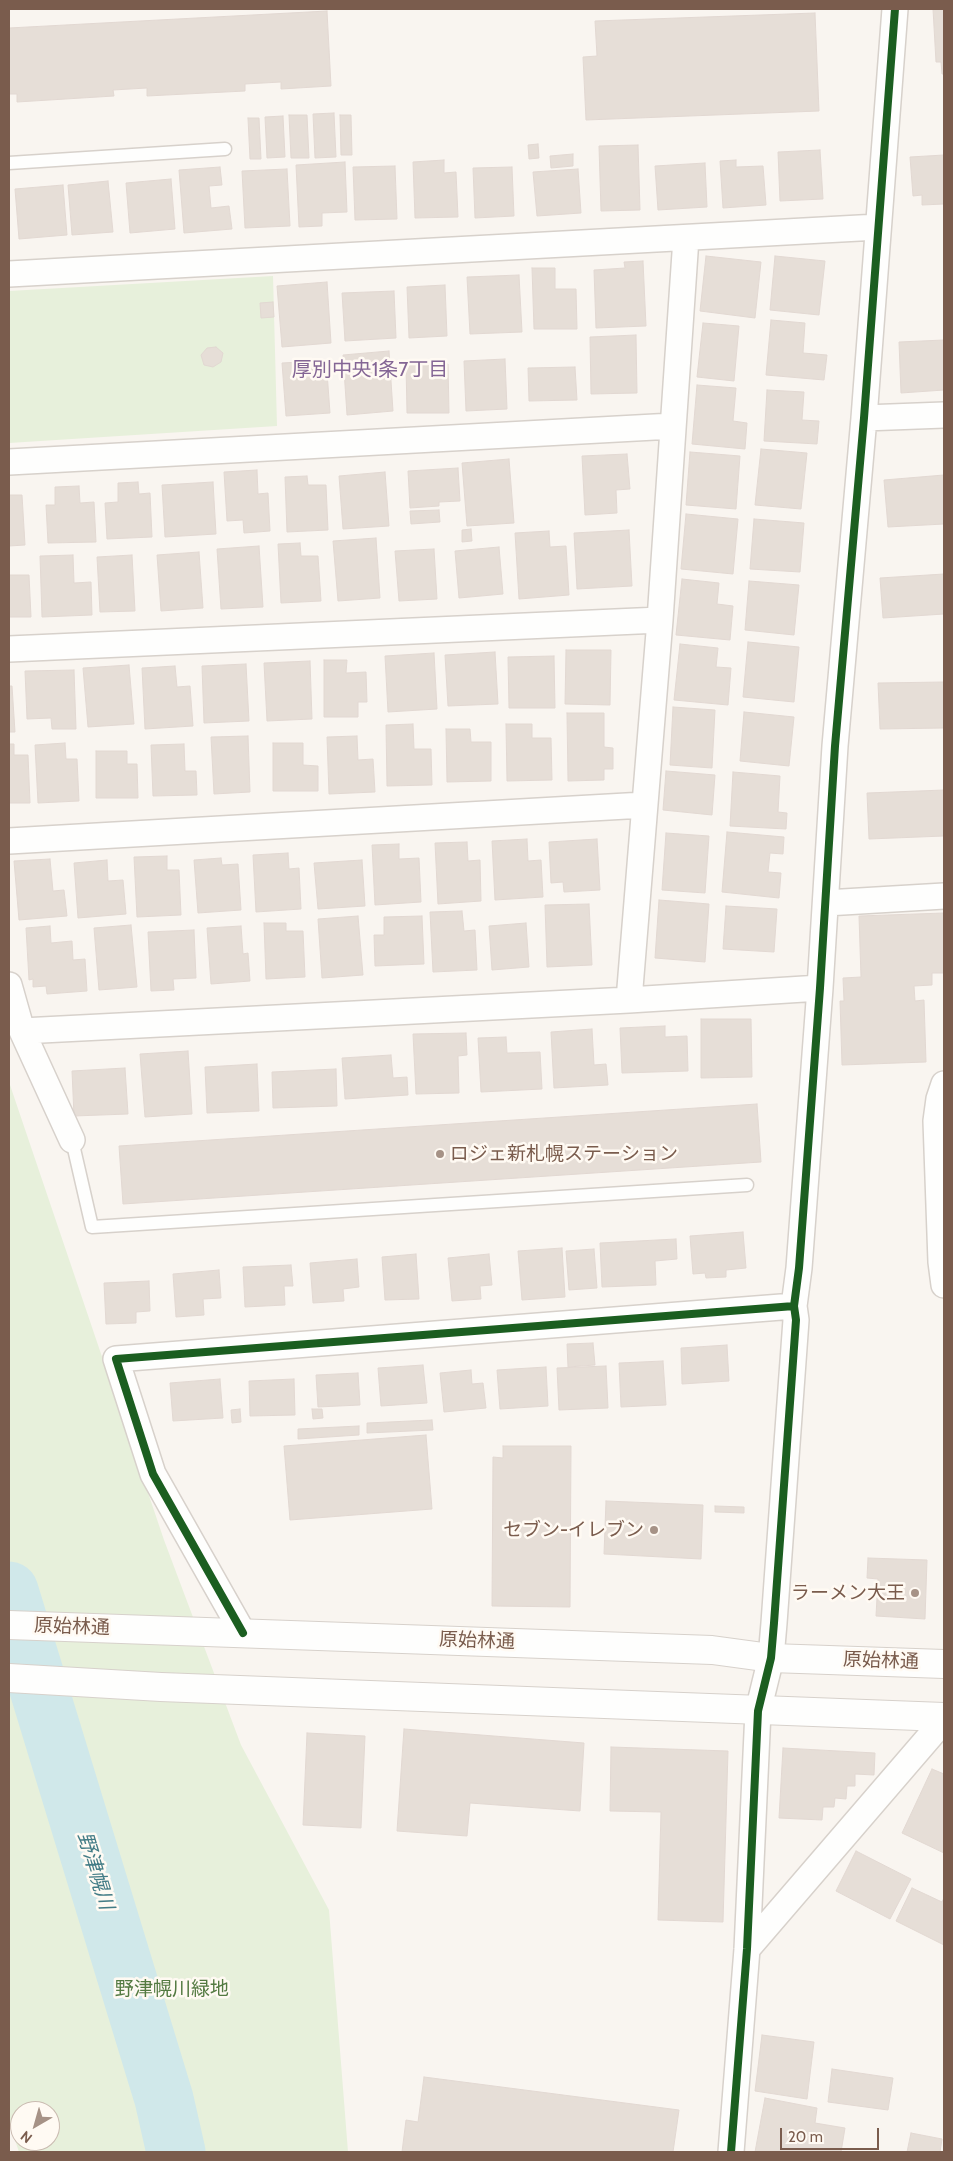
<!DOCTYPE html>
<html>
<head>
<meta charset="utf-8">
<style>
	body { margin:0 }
	#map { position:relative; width:953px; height:2161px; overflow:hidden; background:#f9f5f0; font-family:Cabin,sans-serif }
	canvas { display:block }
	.frame { position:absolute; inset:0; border:10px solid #7a5c4d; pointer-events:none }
	.north { position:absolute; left:10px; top:2101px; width:50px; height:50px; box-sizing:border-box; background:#fffaf3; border:1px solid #cabbb1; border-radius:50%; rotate:218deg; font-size:14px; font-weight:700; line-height:20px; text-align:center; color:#7a5c4d }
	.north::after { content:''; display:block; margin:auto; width:18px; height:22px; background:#a69286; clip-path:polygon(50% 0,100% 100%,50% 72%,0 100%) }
	.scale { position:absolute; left:780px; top:2128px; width:99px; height:22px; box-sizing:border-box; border:2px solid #7a5c4d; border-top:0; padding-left:6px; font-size:15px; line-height:18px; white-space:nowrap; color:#7a5c4d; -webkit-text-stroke:4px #fffaf3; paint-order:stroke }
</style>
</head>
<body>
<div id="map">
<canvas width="953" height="2161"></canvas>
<div class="frame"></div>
<div class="north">N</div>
<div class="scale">20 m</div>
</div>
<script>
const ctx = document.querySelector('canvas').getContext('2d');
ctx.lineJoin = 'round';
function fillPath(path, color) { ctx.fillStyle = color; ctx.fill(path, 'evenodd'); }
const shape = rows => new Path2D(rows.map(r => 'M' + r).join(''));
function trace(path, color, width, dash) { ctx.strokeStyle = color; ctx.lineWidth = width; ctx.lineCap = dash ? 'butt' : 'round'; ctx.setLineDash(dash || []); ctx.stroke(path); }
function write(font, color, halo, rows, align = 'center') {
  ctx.font = font + ' Cabin,"Noto Sans JP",sans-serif'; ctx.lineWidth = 5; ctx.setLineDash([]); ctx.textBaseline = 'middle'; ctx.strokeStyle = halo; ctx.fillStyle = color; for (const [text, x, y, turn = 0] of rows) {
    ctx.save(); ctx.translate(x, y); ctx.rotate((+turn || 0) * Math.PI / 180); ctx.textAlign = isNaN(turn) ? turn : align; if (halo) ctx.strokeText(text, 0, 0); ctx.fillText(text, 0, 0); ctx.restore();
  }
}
fillPath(shape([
	[273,276,277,426,9,443,9,291],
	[9,1082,164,1540,241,1745,329,1910,348,2152,19,2152,9,2122],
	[20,2111,50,2111,50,2141,20,2141]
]), '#e7f0db');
trace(shape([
	[9,1591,164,2099,176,2152]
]), '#d0e8ea', 59);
const building = shape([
	[933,9,944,9,944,74,942,74,941,62,936,62,933,9],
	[327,11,331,86,281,89,281,82,245,84,245,91,147,96,147,88,113,90,114,96,17,102,17,94,9,94,9,28,327,11],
	[815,13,819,111,586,120,583,57,597,56,595,21,815,13],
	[334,113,336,157,315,158,313,114,334,113],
	[289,115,307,115,309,158,291,158,289,115],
	[340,115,351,115,352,155,341,155,340,115],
	[283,116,285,157,267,158,265,117,283,116],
	[248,118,259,118,261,159,250,159,248,118],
	[538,144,539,158,529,159,528,145,538,144],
	[638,145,640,210,601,211,599,146,638,145],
	[820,150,823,199,780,201,778,152,820,150],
	[573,154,573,166,551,168,550,156,573,154],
	[944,155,944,204,922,205,922,195,913,196,910,157,944,155],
	[444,160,444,173,456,172,458,217,415,218,413,162,444,160],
	[736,160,736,167,763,166,766,205,723,208,720,161,736,160],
	[345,162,347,212,322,213,322,226,299,227,296,165,345,162],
	[705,163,707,207,658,210,655,166,705,163],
	[395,166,397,219,355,220,353,167,395,166],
	[220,167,222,185,209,186,211,208,229,206,232,229,184,233,179,170,220,167],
	[512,167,514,216,475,218,473,168,512,167],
	[287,169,290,226,245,228,242,171,287,169],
	[578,169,581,213,537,216,533,172,578,169],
	[171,179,175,229,130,233,126,183,171,179],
	[108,181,113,232,72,235,68,185,108,181],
	[63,185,67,235,19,239,15,189,63,185],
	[706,256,761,262,755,318,700,311,706,256],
	[775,256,825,261,819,315,770,310,775,256],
	[643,261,646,326,596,328,594,270,625,268,624,262,643,261],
	[532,268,555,268,555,289,576,289,577,329,534,329,532,268],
	[519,275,522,332,470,334,467,277,519,275],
	[327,282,331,343,282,347,277,286,327,282],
	[445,285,447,336,409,338,407,287,445,285],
	[394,291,396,338,345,341,342,293,394,291],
	[273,302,274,317,261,318,260,303,273,302],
	[771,320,805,323,803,353,827,355,824,380,766,375,771,320],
	[703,323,739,326,734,381,697,377,703,323],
	[636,335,637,393,591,394,590,337,636,335],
	[944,340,944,390,901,393,899,342,944,340],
	[216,347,223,353,221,362,213,367,204,365,201,355,207,348,216,347],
	[389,351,393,411,347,415,343,355,389,351],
	[505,359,507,409,466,411,464,361,505,359],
	[316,361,317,373,327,372,330,413,286,416,282,363,316,361],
	[406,364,448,364,449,413,407,413,406,364],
	[575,367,577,400,529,401,528,368,575,367],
	[697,385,736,388,733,421,747,423,745,449,692,444,697,385],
	[767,390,804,392,802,420,819,421,817,444,764,441,767,390],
	[761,449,807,453,801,509,755,505,761,449],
	[690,452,740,456,736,509,686,505,690,452],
	[627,454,630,489,616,490,617,513,585,515,582,456,627,454],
	[509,459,514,523,467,526,462,463,509,459],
	[458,468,460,501,439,502,439,506,410,508,408,471,458,468],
	[257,470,258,494,268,493,270,531,244,533,243,520,227,521,224,472,257,470],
	[385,472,389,526,343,529,339,476,385,472],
	[944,475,944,524,888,527,884,480,944,475],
	[307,476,308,485,326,485,328,530,287,532,285,477,307,476],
	[138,482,139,494,150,493,152,537,107,539,105,503,118,502,118,483,138,482],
	[213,482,216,534,165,537,162,485,213,482],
	[79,486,80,503,94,502,96,542,48,543,46,505,55,505,55,487,79,486],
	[9,495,22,495,25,545,9,546,9,495],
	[439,510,440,522,411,524,410,511,439,510],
	[686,514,738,519,733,574,681,569,686,514],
	[754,519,804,523,800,572,750,569,754,519],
	[471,529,472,541,462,542,462,530,471,529],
	[629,530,632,586,577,589,574,533,629,530],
	[549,531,550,547,566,546,569,595,519,599,515,533,549,531],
	[376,538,380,598,338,601,333,541,376,538],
	[300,543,301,556,318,556,321,601,281,603,278,544,300,543],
	[259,546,263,607,221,609,217,549,259,546],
	[499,547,503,594,459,598,455,551,499,547],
	[434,549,437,599,399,601,395,551,434,549],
	[199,552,203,608,161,611,157,555,199,552],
	[73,555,74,583,91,582,92,615,42,617,40,556,73,555],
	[132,555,135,611,100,612,97,557,132,555],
	[944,574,944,614,883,618,880,578,944,574],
	[9,575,29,575,31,617,9,617,9,575],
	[682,579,719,583,717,604,733,606,730,640,676,635,682,579],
	[749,581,799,585,794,635,745,630,749,581],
	[748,642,799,647,794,702,743,697,748,642],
	[680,644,718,648,716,667,731,668,728,705,674,700,680,644],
	[566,650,611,650,610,705,565,704,566,650],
	[495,652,498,704,448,706,445,655,495,652],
	[434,653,437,709,388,712,385,656,434,653],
	[554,656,555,708,509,708,508,657,554,656],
	[324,660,347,660,346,673,366,672,367,702,358,702,358,717,324,717,324,660],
	[310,661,312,719,267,721,264,663,310,661],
	[246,664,249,721,204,723,202,666,246,664],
	[129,665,134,724,88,727,83,668,129,665],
	[175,666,177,687,190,686,193,726,145,729,142,668,175,666],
	[74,670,76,729,52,729,51,718,27,719,25,671,74,670],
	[944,682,944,728,880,729,878,683,944,682],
	[9,686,12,686,15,732,9,732,9,686],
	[673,707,715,710,712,768,670,765,673,707],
	[744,712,794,717,789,766,740,761,744,712],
	[567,713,604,713,604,747,613,748,613,769,604,769,604,780,568,781,567,713],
	[413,724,414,749,431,749,432,785,387,786,386,725,413,724],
	[506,724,532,724,532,738,551,738,552,780,507,781,506,724],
	[446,729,470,729,471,742,491,742,491,781,447,782,446,729],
	[248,736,250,792,214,794,211,737,248,736],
	[357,736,358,760,373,759,375,792,329,794,327,737,357,736],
	[65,743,66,759,77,759,79,801,38,803,35,745,65,743],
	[273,743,303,743,303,765,318,766,318,791,273,791,273,743],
	[9,744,14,744,14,755,28,755,30,803,9,803,9,744],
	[184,744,185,771,196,771,197,795,153,796,151,745,184,744],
	[96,751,127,751,127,764,137,764,138,798,96,798,96,751],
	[666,771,715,775,712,815,663,810,666,771],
	[733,772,780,776,778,812,787,813,786,829,730,826,733,772],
	[944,790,944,836,869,839,867,793,944,790],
	[727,832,784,837,783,854,770,853,768,872,781,873,779,898,722,892,727,832],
	[666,833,709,836,705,893,662,890,666,833],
	[527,839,528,861,541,860,543,897,495,900,492,841,527,839],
	[597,839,600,890,564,892,563,882,551,883,549,842,597,839],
	[467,842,468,861,480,860,481,901,438,904,435,843,467,842],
	[399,844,399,859,419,858,421,902,375,905,372,845,399,844],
	[288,853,289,869,299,868,301,909,256,912,253,855,288,853],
	[167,856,167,870,179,870,181,915,137,917,134,857,167,856],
	[221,858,222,865,238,864,241,910,198,913,194,860,221,858],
	[50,859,53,891,64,890,67,916,19,920,14,861,50,859],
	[107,860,108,881,123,880,126,914,78,918,74,863,107,860],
	[362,860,365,906,318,909,314,863,362,860],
	[659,900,709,904,705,962,655,958,659,900],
	[589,904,592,965,547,967,545,905,589,904],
	[726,906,777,909,774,952,723,949,726,906],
	[462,911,464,931,475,930,477,970,433,972,430,912,462,911],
	[944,913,944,973,932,973,932,985,914,986,915,1001,924,1000,926,1062,842,1065,840,1001,844,1001,843,978,861,977,859,916,944,913],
	[358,916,363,975,322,978,318,919,358,916],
	[422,916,424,964,375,966,374,935,384,935,384,917,422,916],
	[264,923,286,923,286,931,303,931,305,977,266,979,264,923],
	[526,923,529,967,492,970,489,926,526,923],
	[131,925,137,987,99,990,94,928,131,925],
	[50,926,51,943,72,941,73,960,85,959,87,991,47,994,46,986,33,987,33,979,29,980,26,928,50,926],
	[241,926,243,954,248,953,250,981,211,984,207,928,241,926],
	[194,930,196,978,173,979,174,990,151,991,148,932,194,930],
	[701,1019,751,1019,752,1077,701,1078,701,1019],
	[665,1026,665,1037,687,1036,688,1071,622,1073,620,1028,665,1026],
	[592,1029,594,1065,606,1064,608,1085,554,1088,551,1032,592,1029],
	[466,1033,467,1055,458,1056,459,1093,416,1094,413,1034,466,1033],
	[506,1037,507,1053,540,1052,542,1089,481,1092,478,1038,506,1037],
	[188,1051,192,1114,145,1117,140,1054,188,1051],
	[391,1055,393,1078,407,1077,408,1095,345,1099,342,1058,391,1055],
	[257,1064,259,1111,207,1113,205,1067,257,1064],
	[125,1068,128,1114,74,1116,72,1071,125,1068],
	[336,1069,337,1106,273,1108,272,1072,336,1069],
	[757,1104,761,1162,123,1204,119,1146,757,1104],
	[743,1232,746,1268,726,1270,726,1277,706,1278,705,1273,693,1274,690,1236,743,1232],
	[676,1239,677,1259,655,1261,656,1285,602,1287,600,1243,676,1239],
	[562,1248,565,1297,522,1300,518,1251,562,1248],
	[594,1249,597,1288,569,1290,566,1251,594,1249],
	[416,1254,419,1299,385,1300,382,1257,416,1254],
	[489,1254,492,1285,480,1286,481,1299,452,1301,448,1258,489,1254],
	[357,1259,359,1287,343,1289,344,1301,313,1303,310,1263,357,1259],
	[291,1265,293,1286,284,1286,285,1305,245,1307,243,1267,291,1265],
	[219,1270,221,1298,203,1299,204,1315,176,1317,173,1274,219,1270],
	[149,1281,150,1311,136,1312,136,1323,106,1324,104,1283,149,1281],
	[593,1343,595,1365,568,1367,567,1344,593,1343],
	[727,1345,729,1381,682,1384,681,1348,727,1345],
	[663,1361,666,1405,621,1407,619,1363,663,1361],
	[423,1365,427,1403,381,1406,378,1368,423,1365],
	[606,1366,608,1408,559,1410,557,1368,606,1366],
	[546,1367,548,1406,500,1409,497,1370,546,1367],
	[471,1370,472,1384,483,1383,486,1408,444,1412,440,1373,471,1370],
	[358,1373,360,1405,318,1407,316,1375,358,1373],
	[220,1379,223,1418,173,1421,170,1383,220,1379],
	[294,1379,295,1415,250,1416,249,1381,294,1379],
	[240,1409,241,1422,232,1423,231,1410,240,1409],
	[312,1409,322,1409,323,1418,313,1419,312,1409],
	[432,1420,433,1430,367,1433,367,1423,432,1420],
	[359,1426,359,1435,298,1439,298,1429,359,1426],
	[426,1435,432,1509,290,1520,284,1446,426,1435],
	[503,1446,571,1446,570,1607,492,1606,493,1457,503,1458,503,1446],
	[606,1501,703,1505,701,1559,604,1554,606,1501],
	[715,1506,744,1507,744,1513,715,1512,715,1506],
	[868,1558,927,1560,925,1619,876,1616,878,1579,867,1578,868,1558],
	[404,1729,584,1743,580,1811,470,1803,467,1836,397,1831,404,1729],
	[307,1733,365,1736,361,1828,303,1825,307,1733],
	[611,1747,728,1751,723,1922,658,1920,661,1812,610,1811,611,1747],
	[783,1748,875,1753,874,1775,855,1774,855,1786,847,1786,846,1799,835,1798,834,1807,823,1807,822,1820,779,1818,783,1748],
	[932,1769,944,1774,944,1853,902,1833,932,1769],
	[856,1851,911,1879,890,1919,836,1891,856,1851],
	[912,1888,942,1902,944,1898,944,1945,896,1921,912,1888],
	[762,2035,814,2042,807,2099,755,2091,762,2035],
	[832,2069,893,2078,888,2110,828,2102,832,2069],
	[424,2077,679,2110,673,2152,402,2152,406,2120,418,2122,424,2077],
	[765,2098,817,2108,815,2123,845,2128,841,2152,755,2152,765,2098],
	[911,2133,942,2139,940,2152,907,2152,911,2133]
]);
fillPath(building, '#e6ded7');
trace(building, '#e2d8d2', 1);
const service = shape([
	[9,163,225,149],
	[72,1140,92,1227,747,1185]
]);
const minor = shape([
	[9,274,878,227],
	[864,418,944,415],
	[9,462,673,426],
	[9,649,660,620],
	[9,841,644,805],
	[826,903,944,896],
	[9,985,22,1031,72,1140],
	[629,1000,660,620,686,238],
	[22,1031,629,1000,820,988],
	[944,1084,939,1099,936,1121,941,1262,944,1285],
	[243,1633,153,1474,116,1359,794,1306],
	[747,1949,944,1720],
	[731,2152,747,1949,758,1711,771,1658,774,1623,796,1320,794,1306,799,1268,820,988,835,746,864,418,895,9]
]);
const tertiary = shape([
	[9,1625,712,1650,771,1658,944,1664],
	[9,1678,161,1687,944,1717]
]);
trace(service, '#d7d1cb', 15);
trace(minor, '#d7d1cb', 28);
trace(tertiary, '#d7d1cb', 30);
trace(service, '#fefefd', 12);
trace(minor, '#fefefd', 25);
trace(tertiary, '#fefefd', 28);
trace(shape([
	[243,1633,153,1474,116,1359,794,1306],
	[731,2152,747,1949,758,1711,771,1658,774,1623,796,1320,794,1306,799,1268,820,988,835,746,864,418,895,9]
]), '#1b5e20', 8);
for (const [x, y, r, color] of [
	[440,1154,5,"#a69286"],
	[654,1530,5,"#a69286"],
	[915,1593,5,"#a69286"]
]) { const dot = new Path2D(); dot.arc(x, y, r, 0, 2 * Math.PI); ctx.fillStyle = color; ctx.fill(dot); trace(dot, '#fffaf3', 2); }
write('19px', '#7a5c4d', '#fffaf3', [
	["ロジェ新札幌ステーション",450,1154,"left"],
	["セブン-イレブン",644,1530],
	["ラーメン大王",905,1593]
], 'right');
write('19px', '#7a5c4d', '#fffaf3', [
	["原始林通",72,1627,2],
	["原始林通",477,1641,2],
	["原始林通",881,1661,2]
]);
write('19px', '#537a41', '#fffaf3', [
	["野津幌川緑地",172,1989]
]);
write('20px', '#846695', '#fffaf3', [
	["厚別中央1条7丁目",370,370]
]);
write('italic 20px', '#437c86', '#fffaf3', [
	["野津幌川",95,1871,73]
]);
</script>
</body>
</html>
